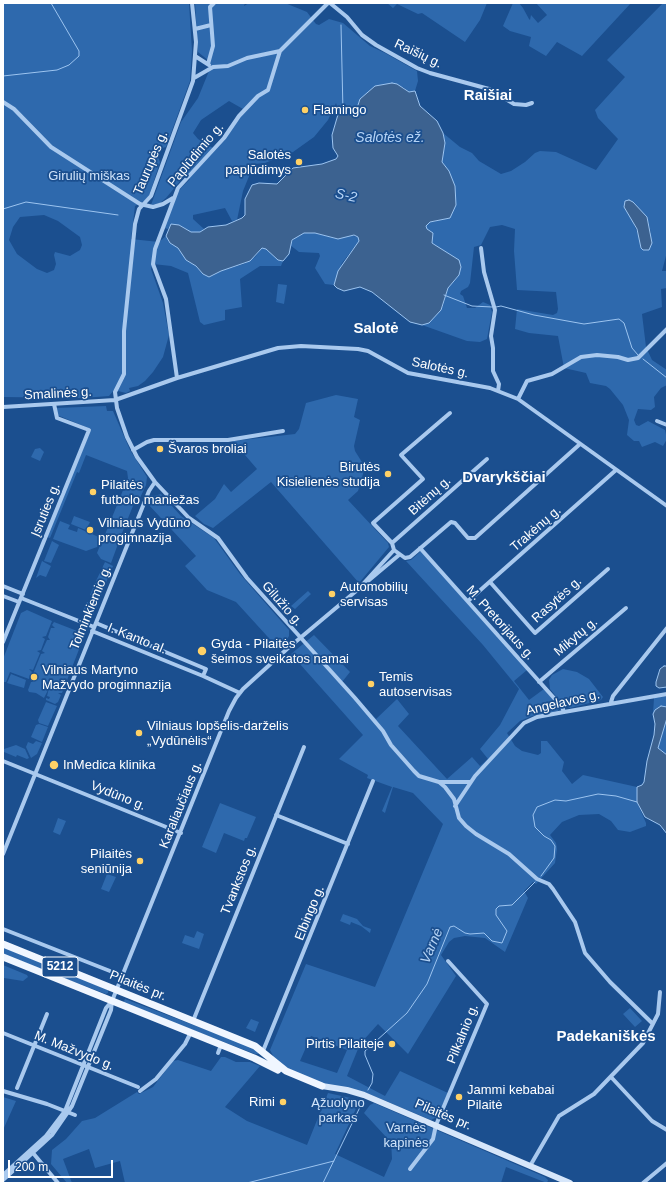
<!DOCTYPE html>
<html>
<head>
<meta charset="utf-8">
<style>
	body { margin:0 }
	#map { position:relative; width:670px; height:1186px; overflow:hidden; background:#1b4f8f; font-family:Helvetica,sans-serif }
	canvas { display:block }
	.frame { position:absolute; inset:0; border:4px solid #fff; pointer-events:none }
	.scale { position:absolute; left:8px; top:1160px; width:105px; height:18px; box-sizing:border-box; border:2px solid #fff; border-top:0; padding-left:5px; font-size:12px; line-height:14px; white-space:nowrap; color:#fff; -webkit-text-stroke:3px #1b4f8f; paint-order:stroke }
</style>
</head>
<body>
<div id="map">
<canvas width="670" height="1186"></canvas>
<div class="frame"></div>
<div class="scale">200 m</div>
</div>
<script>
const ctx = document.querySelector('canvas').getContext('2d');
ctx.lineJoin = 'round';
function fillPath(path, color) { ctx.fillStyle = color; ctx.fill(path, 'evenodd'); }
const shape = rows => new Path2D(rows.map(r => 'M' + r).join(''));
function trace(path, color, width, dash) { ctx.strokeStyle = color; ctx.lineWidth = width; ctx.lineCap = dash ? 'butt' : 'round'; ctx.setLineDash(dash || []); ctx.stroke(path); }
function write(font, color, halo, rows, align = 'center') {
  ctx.font = font + ' Helvetica,sans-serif'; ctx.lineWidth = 3.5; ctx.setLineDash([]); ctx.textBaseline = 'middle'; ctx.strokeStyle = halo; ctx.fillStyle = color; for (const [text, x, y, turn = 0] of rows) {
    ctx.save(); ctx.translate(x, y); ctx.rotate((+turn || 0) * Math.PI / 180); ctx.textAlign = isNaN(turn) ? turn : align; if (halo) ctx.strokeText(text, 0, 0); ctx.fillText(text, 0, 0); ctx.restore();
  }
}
fillPath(shape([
	[3,3,189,3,192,51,190,81,166,147,159,149,157,155,160,162,149,196,144,201,135,206,131,239,159,242,166,236,170,243,178,248,203,274,212,276,221,271,244,264,255,257,262,248,266,249,278,260,283,261,281,266,260,266,240,279,242,307,225,310,225,320,204,325,200,322,188,273,171,266,153,264,151,269,163,303,169,335,163,357,153,372,145,381,138,386,129,388,130,391,126,393,114,390,109,396,83,398,3,397],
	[44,215,58,221,80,237,82,245,80,250,70,256,55,252,54,255,56,264,54,270,47,273,37,269,17,254,9,240,13,227,20,217],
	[195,3,245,3,244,6,249,3,285,3,307,12,316,24,319,25,329,19,343,23,370,46,385,53,417,71,418,81,415,91,409,92,403,87,378,86,360,99,356,111,351,115,343,111,339,111,336,103,328,120,314,137,293,152,265,163,254,164,243,191,237,220,232,221,225,208,193,215,193,219,204,229,200,232,191,232,179,225,171,224,168,229,164,228,176,195,182,187,190,179,186,174,166,198,160,203,151,205,181,122,198,98,211,66,209,61,198,52],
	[229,101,243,109,225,135,213,148,198,139,193,133,201,120],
	[387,3,487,3,480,20,465,42,422,13,418,14,397,4,393,8],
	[513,3,519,3,523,8,529,19,530,20,531,15,538,23,547,15,536,3,631,3,582,56,557,42,546,56,529,46,531,37,510,31,503,26],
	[663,3,667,3,667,252,662,271,667,271,667,288,661,289,662,307,642,314,646,347,652,360,667,370,667,385,661,388,654,397,655,407,651,410,638,409,634,420,636,425,639,426,648,421,665,430,667,439,663,446,655,442,642,447,639,441,634,441,627,435,629,420,623,405,610,389,606,386,590,383,586,373,564,368,558,336,529,333,515,329,517,309,553,315,557,313,558,309,556,292,517,290,514,251,515,229,502,225,490,227,481,245,474,247,470,283,468,287,461,291,460,294,463,296,467,308,475,308,483,302,490,305,492,312,487,339,480,342,467,341,422,325,432,320,443,306,448,288,459,275,461,267,456,258,438,248,432,243,426,226,430,222,436,221,449,171,442,162,445,143,443,133,460,147,472,153,479,161,501,174,511,171,525,162,535,153,540,151,556,152,596,170,618,139,598,118,595,110,625,77,607,60],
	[647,217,651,233,639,237,633,222],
	[304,233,315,233,333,238,338,239,348,235,358,237,359,241,342,263,334,285,325,284,315,268,320,256,319,253,299,252,290,245,296,236],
	[278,284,287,285,284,304,276,302],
	[336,395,358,399,354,417,360,420,354,446,355,451,365,467,358,491,348,500,388,543,389,547,359,583,271,482,213,528,204,524,195,516,215,499,224,484,231,492,257,469,233,441,295,434,299,429,306,403],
	[106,406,107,411,113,411,130,450,147,477,146,485,140,498,137,496,118,543,104,537,128,478,127,471,86,455,79,473,77,472,50,538,47,537,91,429,57,415,56,408],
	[40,448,44,452,40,461,31,457,35,449],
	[161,494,181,516,214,538,240,574,289,630,289,636,286,641,277,647,236,602,207,590,185,566,196,556,148,504,151,495,154,496],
	[74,516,90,522,86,530,71,524],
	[60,521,70,525,68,529,77,532,78,528,101,538,97,547,86,551,53,539],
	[103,538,118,544,111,563,101,559,97,553],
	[52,541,59,545,51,563,44,561],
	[421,551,527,670,514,681,529,700,544,689,560,707,558,711,532,716,520,721,507,733,515,746,522,751,538,755,541,753,541,741,547,741,564,762,562,771,572,784,583,775,637,787,637,802,646,823,646,826,630,832,618,830,611,821,599,814,579,815,562,822,550,835,556,843,557,849,555,863,536,884,533,882,524,891,528,898,505,952,485,938,465,936,454,938,449,942,441,955,456,976,408,1054,378,1024,360,1044,347,1076,385,1096,400,1071,448,1093,437,1117,431,1120,369,1094,307,1080,276,1061,270,1050,306,964,375,987,443,824,413,793,393,787,385,813,382,811,392,787,367,778,368,775,339,759,363,735,291,654,314,635,350,672,342,682,376,719,397,699,409,714,398,726,447,779,472,757,480,766,488,759,480,749,500,725,519,689,483,645,406,561,411,560],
	[311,1036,347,1050,337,1073,300,1061],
	[42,561,51,566,46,577,40,575,36,578],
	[105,562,113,566,105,585,96,581],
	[95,583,105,586,98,604,94,602,95,597,90,595],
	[308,591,311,594,295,609,291,606],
	[87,602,97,606,93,615,86,613,84,609],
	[27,610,52,621,46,636,42,637,45,639,41,650,37,651,40,653,33,670,29,669,32,672,29,679,10,672,6,682,3,682,3,659,21,613],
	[54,622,85,634,62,693,58,693,61,695,58,702,55,704,46,700,46,698,49,699,50,697,47,696,49,688,44,698,36,693,29,692,28,690,31,682,33,682,31,679,41,654,45,653,42,651,47,640,50,640,48,637,51,628,55,628,52,625],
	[563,669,577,672,589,679,603,697,601,700,570,708,563,705,550,689,549,680,552,675],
	[11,674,26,680,24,688,7,683],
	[667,696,667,707,664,706,655,710,653,714,654,698],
	[46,702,57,706,48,726,39,723,38,720],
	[667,718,667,755,658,748],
	[39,724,48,727,42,742,31,737,36,725],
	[36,741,42,743,37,754,31,758,26,747,28,742,33,744],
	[16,745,25,749,29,758,27,759,17,755,16,757,4,752,4,749],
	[220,803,256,817,247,838,245,838,244,841,224,833,216,853,202,847],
	[58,818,66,821,60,835,53,832],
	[107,874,116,877,109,892,101,889],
	[343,914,357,919,363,926,371,929,370,933,361,926,351,922,350,925,340,921],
	[197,931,204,934,199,949,182,943,185,935,194,938],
	[3,947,108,990,108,993,106,994,61,977,3,954],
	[3,965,27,975,28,977,23,981,4,978,3,979],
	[125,999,254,1048,259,1054,255,1054,123,1003],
	[630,1008,642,1021,635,1027,623,1014],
	[251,1019,259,1022,255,1032,246,1028],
	[221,1057,225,1057,236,1062,250,1062,260,1066,225,1107,247,1121,307,1145,328,1093,360,1100,335,1154,384,1177,392,1159,391,1140,387,1138,364,1113,370,1105,374,1103,545,1177,548,1180,547,1183,506,1167,501,1183,125,1183,120,1161,95,1168,89,1149,63,1159,72,1183,89,1183,67,1183,51,1164,52,1150,66,1139,82,1121,95,1118,137,1092,139,1094,153,1087,173,1061,178,1060,211,1071],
	[3,1097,16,1101,3,1130]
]), '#2e69ad');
const water = shape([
	[392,83,397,84,409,92,415,91,420,106,437,121,443,133,445,143,442,162,449,171,455,186,456,205,450,218,430,222,426,226,427,229,433,233,432,243,435,245,459,260,461,267,459,275,448,288,441,310,429,323,422,325,410,322,372,292,360,287,344,291,337,288,334,285,338,271,359,241,358,237,354,235,338,239,315,233,304,233,292,240,289,254,283,261,278,260,266,249,262,248,250,261,221,271,209,277,203,274,196,266,186,260,178,248,170,243,166,236,171,224,179,225,191,232,200,232,208,227,226,225,242,218,245,215,245,199,252,185,259,183,277,184,293,168,322,164,336,159,338,156,333,148,332,135,339,111,343,111,351,115,356,111,360,99,375,86,392,83],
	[629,200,633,202,647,217,652,243,649,250,643,250,641,248,637,229,624,207,625,201,629,200],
	[664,666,667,666,667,687,659,688,656,686,656,682,660,669,664,666],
	[661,706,667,707,667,718,658,748,667,755,667,834,660,825,645,817,637,802,637,787,642,785,644,782,647,761,654,735,655,724,653,714,655,710,661,706]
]);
fillPath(water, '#3c6290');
trace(water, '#9cc4f0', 1);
trace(shape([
	[341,25,343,111],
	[3,76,57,70,69,65,79,56,79,51,51,3],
	[3,209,26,202,118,215],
	[444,295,472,306,492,307],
	[496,307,501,306,534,315,584,324,619,319,624,323,632,348,638,355],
	[643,359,667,378],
	[541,876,554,858,555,846,551,840,544,836,535,827,533,815,537,807,555,800,566,801,598,794,616,796,637,802],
	[368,1090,372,1083,373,1074,365,1055,365,1051,407,1013,427,984,450,927,454,926,465,933,470,934,484,933,492,941,502,943,507,931,496,915,496,909,499,906,512,905,535,882],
	[247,1183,334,1161],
	[323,1183,363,1101]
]), '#9cc4f0', 1);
trace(shape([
	[192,3,196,42,193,81,151,196,139,209,135,224,124,331,124,374,115,392,117,408,127,437,137,457,155,482,189,518,218,538,247,578,355,698,383,731,391,745,414,771,419,776,439,782,445,787,454,799,459,818,466,826,476,834,509,854,537,879,549,884,553,889,575,922,585,953,610,982,653,1024],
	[330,3,347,17,362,35,376,45,417,68,430,73,489,89,514,104,526,105,532,103],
	[195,29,211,25],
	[195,56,209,65],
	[208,64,213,46,210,7,214,3],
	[194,78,213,67,228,66,247,58,280,51,328,3],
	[3,102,14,109,51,147,140,204,153,207,163,204,173,198],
	[481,248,484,272,495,310,491,336,493,348,493,371,499,384,498,391],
	[177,378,166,299,153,264,155,249,178,188,224,138,239,116,258,96,268,90,280,51],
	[518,399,527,381,552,374,581,357,597,355,618,357,628,360,638,358,667,329],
	[3,407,115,400,177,378,278,348,301,346,358,349,368,351,408,373,490,388,518,399,667,506],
	[450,413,401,455,423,479,373,523,392,543,394,550,405,558,410,557,451,522,455,523,468,538,475,538,580,444],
	[657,421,667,425],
	[133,450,147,442,154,440,228,440,283,431],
	[392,543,487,459],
	[420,548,562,707,564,712],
	[490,582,535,633,608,569],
	[363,584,394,550],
	[3,586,23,594],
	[3,596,19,602],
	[21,598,94,627],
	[468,601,616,470],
	[96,623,206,669,203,676],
	[92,631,203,676,240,693],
	[3,642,89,430,57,418,54,404],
	[539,682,626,608],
	[611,702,613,696,667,628],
	[3,761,181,833],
	[440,782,471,782],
	[455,806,475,776,524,723,537,717,564,712,667,694],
	[276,815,348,844],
	[3,854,149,491,155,482],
	[3,929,110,971],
	[193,1021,304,747],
	[3,1033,138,1087],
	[263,1051,373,781],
	[218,1053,221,1045],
	[611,1077,652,1121,667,1130],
	[17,1088,47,1014],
	[3,1091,47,1104,75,1115],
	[140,1091,156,1079,185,1044,191,1032],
	[33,1153,58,1183],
	[530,1166,559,1116,594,1094,643,1043,658,1014,660,992],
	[410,1169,433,1139,436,1125,487,1004,448,961],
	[3,1175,46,1136,65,1111,106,1008,112,1001],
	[3,1180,52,1135,72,1106,111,1010,112,1001,229,711,236,698,243,689,287,649,399,555],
	[643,1183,667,1163]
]), '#a9c9ee', 4);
trace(shape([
	[322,1086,347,1090,364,1095,570,1183]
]), '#d6e6fa', 6);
trace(shape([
	[3,944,255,1046,286,1071,322,1086],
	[3,957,254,1058,278,1070]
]), '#f0f6ff', 7);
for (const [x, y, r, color] of [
	[305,110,4,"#ffd166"],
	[299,162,4,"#ffd166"],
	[160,449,4,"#ffd166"],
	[388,474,4,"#ffd166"],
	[93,492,4,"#ffd166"],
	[90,530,4,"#ffd166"],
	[332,594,4,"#ffd166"],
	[202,651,5,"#ffd166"],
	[34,677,4,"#ffd166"],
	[371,684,4,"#ffd166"],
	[139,733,4,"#ffd166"],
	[54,765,5,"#ffd166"],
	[140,861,4,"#ffd166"],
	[392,1044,4,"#ffd166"],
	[459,1097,4,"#ffd166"],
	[283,1102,4,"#ffd166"]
]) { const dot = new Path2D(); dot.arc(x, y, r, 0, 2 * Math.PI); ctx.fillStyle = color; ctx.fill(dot); trace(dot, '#1b4f8f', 1.5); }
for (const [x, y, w] of [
	[60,967,36]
]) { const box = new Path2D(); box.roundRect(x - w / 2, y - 10, w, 20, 3); ctx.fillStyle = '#1b4f8f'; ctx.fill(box); trace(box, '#fff', 1); }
write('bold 12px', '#fff', null, [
	["5212",60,967]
]);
write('13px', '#fff', '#1b4f8f', [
	["Raišių g.",418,54,25],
	["Paplūdimio g.",196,155,-50],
	["Taurupės g.",151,163,-67],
	["Salotės g.",440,368,12],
	["Smalinės g.",58,394,-3],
	["Bitėnų g.",430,496,-42],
	["Įsruties g.",46,510,-68],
	["Trakėnų g.",536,529,-41],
	["Rasytės g.",557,600,-42],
	["Gilužio g.",282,604,49],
	["Tolminkiemio g.",91,608,-68],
	["M. Pretorijaus g.",500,623,48],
	["Mikytų g.",576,637,-40],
	["I. Kanto al.",137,639,22],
	["Angelavos g.",563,703,-13],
	["Vydūno g.",118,796,22],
	["Karaliaučiaus g.",181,805,-68],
	["Tvankstos g.",239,880,-68],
	["Elbingo g.",310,913,-68],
	["Pilaitės pr.",138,986,22],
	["Pilkalnio g.",463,1034,-68],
	["M. Mažvydo g.",74,1051,22],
	["Pilaitės pr.",443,1115,23]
]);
write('13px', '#fff', '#1b4f8f', [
	["Flamingo",313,110],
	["Salotės",291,155,"right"],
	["paplūdimys",291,170,"right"],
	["Švaros broliai",168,449],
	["Birutės",380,467,"right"],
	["Kisielienės studija",380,482,"right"],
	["Pilaitės",101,485],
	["futbolo maniežas",101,500],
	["Vilniaus Vydūno",98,523],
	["progimnazija",98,538],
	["Automobilių",340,587],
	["servisas",340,602],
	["Gyda - Pilaitės",211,644],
	["šeimos sveikatos namai",211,659],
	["Vilniaus Martyno",42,670],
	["Mažvydo progimnazija",42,685],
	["Temis",379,677],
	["autoservisas",379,692],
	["Vilniaus lopšelis-darželis",147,726],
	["„Vydūnėlis“",147,741],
	["InMedica klinika",63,765],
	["Pilaitės",132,854,"right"],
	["seniūnija",132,869,"right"],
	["Pirtis Pilaiteje",384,1044,"right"],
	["Jammi kebabai",467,1090],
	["Pilaitė",467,1105],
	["Rimi",275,1102,"right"]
], 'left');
write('13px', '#cfe3fa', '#1b4f8f', [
	["Girulių miškas",89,176],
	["Ąžuolyno",338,1103],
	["parkas",338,1118],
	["Varnės",406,1128],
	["kapinės",406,1143]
]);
write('italic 14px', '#b5d3f5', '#1b4f8f', [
	["Salotės ež.",390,138],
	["S-2",346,196,12],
	["Varnė",432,946,-67]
]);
write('bold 15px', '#fff', '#1b4f8f', [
	["Raišiai",488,96],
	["Salotė",376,329],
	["Dvarykščiai",504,478],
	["Padekaniškės",606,1037]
]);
</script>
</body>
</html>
